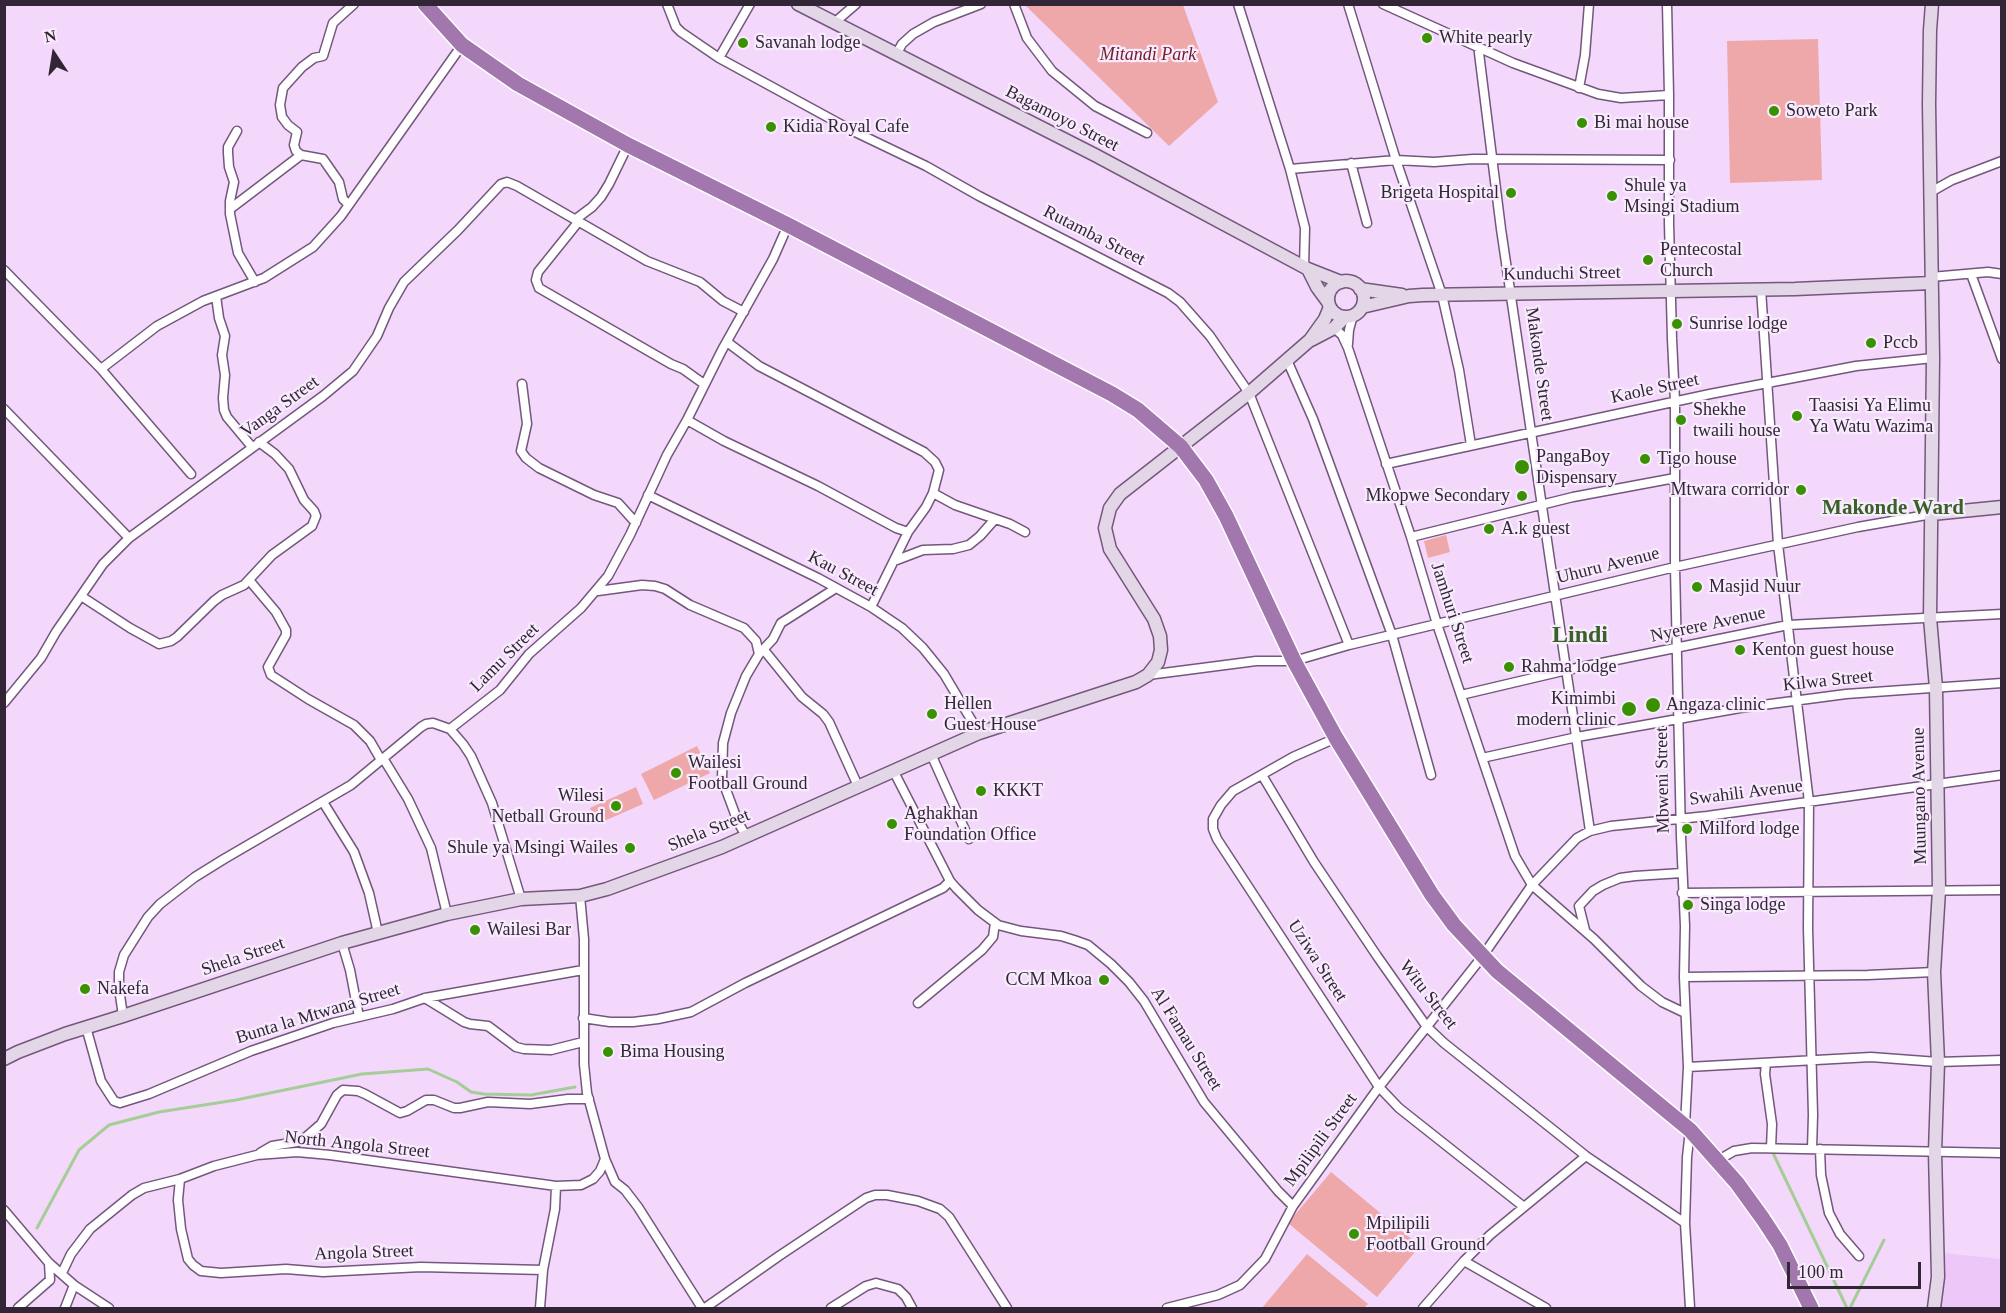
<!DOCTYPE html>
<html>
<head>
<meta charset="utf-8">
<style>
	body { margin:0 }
	#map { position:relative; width:2006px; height:1313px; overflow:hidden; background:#f3d8fb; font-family:"Times New Roman",serif }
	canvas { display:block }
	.frame { position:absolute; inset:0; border:6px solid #322536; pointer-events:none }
	.north { position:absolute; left:24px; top:24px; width:60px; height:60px; -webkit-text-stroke:4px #f8ebfd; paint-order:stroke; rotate:348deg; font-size:16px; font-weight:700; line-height:24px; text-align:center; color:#322536 }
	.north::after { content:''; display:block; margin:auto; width:21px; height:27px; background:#322536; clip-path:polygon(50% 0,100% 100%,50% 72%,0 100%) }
	.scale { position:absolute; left:1787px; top:1262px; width:134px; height:27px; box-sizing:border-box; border:3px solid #322536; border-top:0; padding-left:8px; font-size:18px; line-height:21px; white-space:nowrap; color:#322536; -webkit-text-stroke:4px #f8ebfd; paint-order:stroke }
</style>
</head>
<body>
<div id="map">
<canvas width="2006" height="1313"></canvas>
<div class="frame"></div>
<div class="north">N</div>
<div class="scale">100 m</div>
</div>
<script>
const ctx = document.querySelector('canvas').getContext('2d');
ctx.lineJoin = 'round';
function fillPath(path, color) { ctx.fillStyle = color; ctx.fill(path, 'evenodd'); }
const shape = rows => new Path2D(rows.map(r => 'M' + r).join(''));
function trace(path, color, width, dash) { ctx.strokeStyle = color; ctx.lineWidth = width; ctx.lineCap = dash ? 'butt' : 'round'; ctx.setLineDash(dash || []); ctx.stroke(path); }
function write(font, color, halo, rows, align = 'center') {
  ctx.font = font + ' "Times New Roman",serif'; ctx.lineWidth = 4.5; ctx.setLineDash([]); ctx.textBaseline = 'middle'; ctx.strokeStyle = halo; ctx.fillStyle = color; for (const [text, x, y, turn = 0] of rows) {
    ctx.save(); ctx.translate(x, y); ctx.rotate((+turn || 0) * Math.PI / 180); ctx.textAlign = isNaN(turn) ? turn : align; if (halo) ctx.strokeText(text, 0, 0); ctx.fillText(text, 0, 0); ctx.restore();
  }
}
fillPath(shape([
	[1943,1253,2001,1259,2001,1308,1938,1308]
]), '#ecc7f8');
fillPath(shape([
	[1025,5,1183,5,1218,102,1169,146],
	[1818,39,1822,180,1730,183,1727,41],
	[1446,535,1450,552,1428,558,1424,541],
	[697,746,710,773,654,800,641,774],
	[636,787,643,804,597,824,590,808],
	[1331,1172,1420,1246,1377,1297,1288,1223],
	[1307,1254,1368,1304,1364,1308,1262,1308]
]), '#efa8a9');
trace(shape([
	[1772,1151,1847,1308],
	[37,1228,79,1150,109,1125,159,1112,236,1100,362,1074,428,1069,457,1082,471,1092,484,1094,531,1095,575,1087],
	[1850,1308,1884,1240]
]), '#a5cd98', 3);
const street = shape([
	[667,4,676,27,681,32,719,58,853,131,926,166,979,196,1168,293,1180,302,1210,336,1249,393,1349,645],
	[1014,4,1027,38,1052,71,1095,106,1147,133],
	[1238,4,1290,169,1305,228,1304,267],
	[1348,4,1396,160,1442,295,1459,370,1471,445],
	[1383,4,1513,63,1598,94,1621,98,1669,95],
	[1667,4,1669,95,1669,223,1672,339,1675,401,1675,567,1681,837,1685,926,1684,977,1688,1067,1685,1125],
	[834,23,856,4],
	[1478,45,1501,229,1590,831],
	[896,55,902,44,913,34,934,22,981,4],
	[719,58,750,4],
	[1579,88,1585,55,1589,4],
	[237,131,228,147,228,153,229,167,234,182,230,201,230,214,238,253,255,282],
	[1351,163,1367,223],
	[1290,169,1396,160,1434,162,1473,159,1670,160],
	[1929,193,1952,180,2002,161],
	[348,204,343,199,339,182,323,159,301,155,296,151,294,145,297,132,288,125,282,117,280,105,283,88,302,67,314,58,323,56,333,23,354,4],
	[230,209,301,155],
	[576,219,592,207,601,197,609,184,628,145],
	[579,221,538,272,536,280,539,288,671,364,683,369,704,384],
	[4,270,101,369,191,474],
	[1971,274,2002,359],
	[1931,277,1988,272,2002,274],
	[1761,289,1778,544,1809,802,1808,928,1813,1115,1812,1149],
	[216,296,219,318,225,336,222,355,225,375,223,398,224,410,227,417,252,447],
	[1334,328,1342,335,1348,348,1411,537,1437,624,1515,856,1532,885,1594,939,1641,986,1662,1002,1685,1013],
	[727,342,759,366,924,452,935,462,939,470,933,493,926,507,908,532,871,607],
	[1348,344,1349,330,1353,315],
	[1287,360,1313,419,1392,635,1431,775],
	[101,369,157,326,203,301,264,278,313,247,341,216,462,45],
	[522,384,527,424,521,451,526,458,539,468,594,495,618,503,636,523],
	[4,409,129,538],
	[687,420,724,441,818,486,896,528,908,532],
	[1386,464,1710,394,1856,366,1933,358],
	[933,493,955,505,1010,524,1025,532],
	[648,495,818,578,871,607,902,628,923,648,944,674,979,733],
	[1411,537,1573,497,1675,478],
	[894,561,923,550,953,549,969,545,980,536,995,519],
	[249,580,276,612,286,630,286,635,268,667,271,675,308,699,354,725,370,741,381,760],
	[598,591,642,585,655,586,665,589,690,605,744,628,756,641,759,654],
	[81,596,130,628,159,644,171,641,177,637,214,601,222,595,244,585,272,555,312,526,316,516,314,511,304,500,289,469,275,454,259,442],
	[764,650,802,697,823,714,829,722,858,786],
	[1148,675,1256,661,1294,661,1349,645,1675,567,1858,527,1932,514],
	[1461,695,1567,670,1788,625,2002,614],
	[4,703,41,658,56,632,103,564,129,538,323,396,353,371,377,336,389,308,404,282,458,230,501,184,507,182,517,186,647,261,700,282,723,301,744,312],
	[450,729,500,690,529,654,581,608,608,576,630,535,667,455,687,420,722,350,773,259,788,225],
	[1336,738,1293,757,1233,791,1221,805,1213,819,1213,829,1217,839,1379,1087,1399,1108,1524,1207],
	[931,754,969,839],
	[383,758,408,799,431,848,447,914],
	[1482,758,1577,737,1740,708,1846,694,2002,683],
	[893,770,950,881,956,888,978,910,998,925,1021,931,1061,936,1074,940,1088,945,1111,964,1129,982,1144,1001,1204,1102,1278,1191,1293,1206],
	[1262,775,1314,862,1377,956,1427,1027,1444,1043,1586,1156,1685,1223],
	[323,802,354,852,369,893,378,933],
	[746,836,738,822,722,779,723,743,731,713,746,676,759,654,773,639,781,623,836,588],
	[1682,893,2002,890],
	[580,896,584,939,584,1064,587,1093,605,1159,615,1182,625,1190,638,1207,702,1308],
	[1585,930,1579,906,1593,891,1603,885,1620,878,1635,876,1682,873],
	[342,943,350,970,359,1017],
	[1684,977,1868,975,1934,972],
	[425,998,464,1022,470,1024,488,1026,516,1047,524,1049,551,1050,583,1042],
	[918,1003,982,950,993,937,995,923],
	[123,1016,119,988,119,972,124,955,148,917,160,904,195,877,224,859,351,785,421,727,426,724,433,723,450,729,463,744,471,756,492,803,521,899],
	[583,1018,610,1022,633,1022,658,1019,691,1012,745,983,920,899,943,888,950,881],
	[86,1027,101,1081,114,1101,120,1103,149,1094,251,1051,333,1023,393,1009,425,998,583,970],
	[1766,1063,1765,1074,1772,1124,1771,1148],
	[1688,1067,1871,1057,1938,1062,2002,1060],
	[1690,1130,1687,1157,1685,1223,1690,1308],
	[1820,1149,1821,1175,1829,1213,1840,1234,1859,1256],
	[260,1153,272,1146,297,1142,306,1137,321,1124,337,1095,343,1090,358,1091,365,1094,400,1113,407,1111,426,1100,434,1100,454,1108,460,1108,488,1102,530,1104,568,1099,589,1099],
	[1717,1161,1734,1151,1752,1148,2002,1153],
	[180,1179,178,1200,181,1229,188,1259,193,1265,201,1271,221,1273,286,1269,323,1272,421,1267,543,1270],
	[4,1210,49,1263,74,1285,109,1308],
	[1464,1261,1546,1308],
	[62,1273,71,1254,90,1229,132,1195,144,1188,180,1179,214,1166,257,1155,297,1152,330,1155,556,1186,581,1185,593,1179,600,1171,605,1159],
	[18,1308,50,1280,49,1263],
	[65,1308,74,1285],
	[540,1308,543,1270,555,1209,556,1186],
	[705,1308,779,1256,866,1198,875,1195,887,1195,918,1201,940,1209,949,1217,1007,1308],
	[831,1308,866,1286,876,1283,898,1289,906,1297,912,1308],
	[1167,1308,1218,1295,1240,1285,1265,1259,1293,1206,1379,1087,1482,957,1532,885,1577,838,1590,831,1611,826,1707,816,2002,775],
	[1423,1308,1464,1261,1490,1235,1586,1156]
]);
const secondary = shape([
	[798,4,1095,155,1308,269,1341,282],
	[1932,4,1930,30,1929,104,1933,358,1930,618,1936,688,1939,890,1934,972,1938,1062,1935,1152,1938,1277,1934,1308],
	[1308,269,1317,287,1328,302],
	'1328 299a18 18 0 1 1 36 0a18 18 0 1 1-36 0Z',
	[1360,289,1402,295],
	[1362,307,1409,296,1423,295,1795,289,1931,283],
	[1311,340,1334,328,1345,317],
	[1932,514,2002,507],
	[4,1059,18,1052,65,1034,123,1016,342,943,447,914,521,899,580,896,607,889,722,847,979,733,1136,682,1148,675,1158,662,1161,650,1160,636,1154,619,1110,549,1105,528,1110,508,1120,494,1249,393,1310,340,1325,319,1330,307]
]);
const highway = shape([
	[425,4,462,45,518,84,628,145,788,225,1112,394,1138,410,1181,447,1206,480,1226,516,1294,661,1336,738,1432,895,1454,925,1497,971,1690,1130,1737,1183,1763,1219,1780,1245,1811,1308]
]);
trace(street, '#73577c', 11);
trace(secondary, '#73577c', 15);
trace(highway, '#fff', 18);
trace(street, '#fff', 8);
trace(secondary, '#e3d6e7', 12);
trace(highway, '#a177ae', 15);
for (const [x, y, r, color] of [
	[1427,38,6,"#3a9100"],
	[743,43,6,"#3a9100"],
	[1774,111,6,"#3a9100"],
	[1582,123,6,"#3a9100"],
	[771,127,6,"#3a9100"],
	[1511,193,6,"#3a9100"],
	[1612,196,6,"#3a9100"],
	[1648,260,6,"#3a9100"],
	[1677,324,6,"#3a9100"],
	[1871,343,6,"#3a9100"],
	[1797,416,6,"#3a9100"],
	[1681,420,6,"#3a9100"],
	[1645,459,6,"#3a9100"],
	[1522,467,8,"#3a9100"],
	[1801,490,6,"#3a9100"],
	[1522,496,6,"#3a9100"],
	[1489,529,6,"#3a9100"],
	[1697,587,6,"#3a9100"],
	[1740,650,6,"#3a9100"],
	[1509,667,6,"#3a9100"],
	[1653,705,8,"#3a9100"],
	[1629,709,8,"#3a9100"],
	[932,714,6,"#3a9100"],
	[676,773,6,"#3a9100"],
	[981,791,6,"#3a9100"],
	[616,806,6,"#3a9100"],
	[892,824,6,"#3a9100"],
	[1687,829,6,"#3a9100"],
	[630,848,6,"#3a9100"],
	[1688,905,6,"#3a9100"],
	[475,930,6,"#3a9100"],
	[1104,980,6,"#3a9100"],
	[85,989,6,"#3a9100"],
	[608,1052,6,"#3a9100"],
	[1354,1234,6,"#3a9100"]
]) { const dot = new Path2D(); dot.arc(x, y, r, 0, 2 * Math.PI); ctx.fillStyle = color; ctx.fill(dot); trace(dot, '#f8ebfd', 2); }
write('18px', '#322536', '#f8ebfd', [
	["White pearly",1439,38],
	["Savanah lodge",755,43],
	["Soweto Park",1786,111],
	["Bi mai house",1594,123],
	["Kidia Royal Cafe",783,127],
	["Shule ya",1624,186],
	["Msingi Stadium",1624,207],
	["Brigeta Hospital",1499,193,"right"],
	["Pentecostal",1660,250],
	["Church",1660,271],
	["Sunrise lodge",1689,324],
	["Pccb",1883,343],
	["Taasisi Ya Elimu",1809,406],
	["Ya Watu Wazima",1809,427],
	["Shekhe",1693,410],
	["twaili house",1693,431],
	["PangaBoy",1536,457],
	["Dispensary",1536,478],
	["Tigo house",1657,459],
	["Mtwara corridor",1789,490,"right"],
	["Mkopwe Secondary",1510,496,"right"],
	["A.k guest",1501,529],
	["Masjid Nuur",1709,587],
	["Kenton guest house",1752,650],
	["Rahma lodge",1521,667],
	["Kimimbi",1616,699,"right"],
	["modern clinic",1616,720,"right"],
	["Hellen",944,704],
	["Guest House",944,725],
	["Angaza clinic",1666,705],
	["Wailesi",688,763],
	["Football Ground",688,784],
	["KKKT",993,791],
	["Wilesi",604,796,"right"],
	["Netball Ground",604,817,"right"],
	["Aghakhan",904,814],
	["Foundation Office",904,835],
	["Milford lodge",1699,829],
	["Shule ya Msingi Wailes",618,848,"right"],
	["Singa lodge",1700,905],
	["Wailesi Bar",487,930],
	["CCM Mkoa",1092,980,"right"],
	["Nakefa",97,989],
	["Bima Housing",620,1052],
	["Mpilipili",1366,1224],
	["Football Ground",1366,1245]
], 'left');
write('italic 18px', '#701d27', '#f8ebfd', [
	["Mitandi Park",1148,55]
]);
write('18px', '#322536', '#f8ebfd', [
	["Bagamoyo Street",1062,119,27],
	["Rutamba Street",1094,236,27],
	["Kunduchi Street",1562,274,-1],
	["Makonde Street",1539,364,82],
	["Kaole Street",1655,389,-12],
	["Vanga Street",280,407,-36],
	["Uhuru Avenue",1608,566,-14],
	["Kau Street",843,574,28],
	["Jamhuri Street",1452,613,72],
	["Nyerere Avenue",1708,625,-12],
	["Lamu Street",505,658,-45],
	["Kilwa Street",1828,681,-6],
	["Mbweni Street",1663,780,-91],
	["Swahili Avenue",1746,793,-7],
	["Muungano Avenue",1920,796,-91],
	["Shela Street",709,831,-22],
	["Shela Street",243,957,-19],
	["Uziwa Street",1317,961,57],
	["Witu Street",1428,995,52],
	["Bunta la Mtwana Street",318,1014,-17],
	["Al Famau Street",1186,1039,58],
	["Mpilipili Street",1321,1140,-54],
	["North Angola Street",357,1145,6],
	["Angola Street",364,1253,-2]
]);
write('bold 21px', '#376126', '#f8ebfd', [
	["Makonde Ward",1893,509]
]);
write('bold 24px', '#376126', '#f8ebfd', [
	["Lindi",1580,636]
]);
</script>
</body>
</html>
